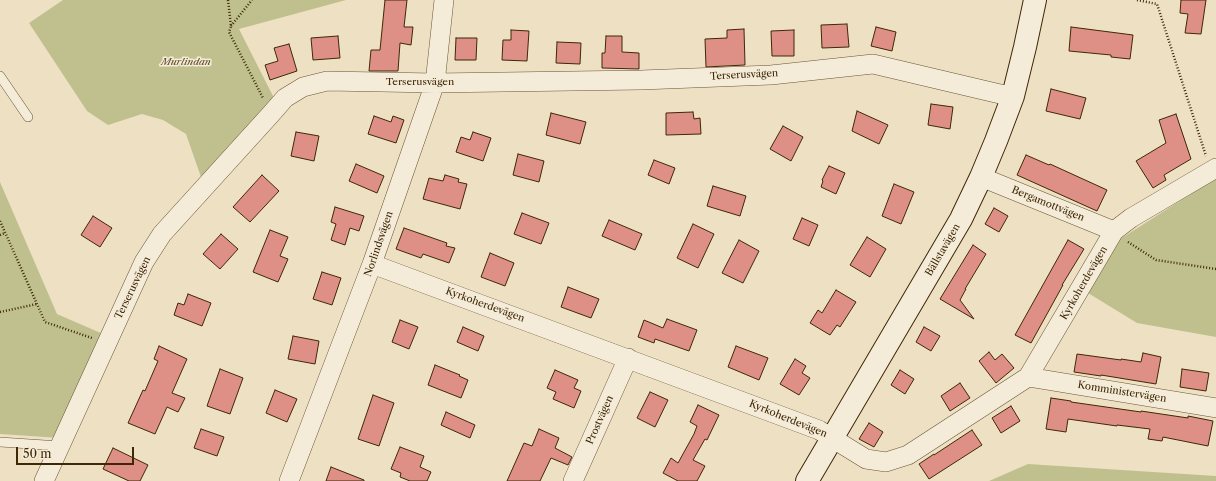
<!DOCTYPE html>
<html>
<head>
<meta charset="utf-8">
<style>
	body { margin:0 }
	#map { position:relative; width:1216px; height:481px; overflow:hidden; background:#eee0c3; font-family:"Libre Caslon Text",serif }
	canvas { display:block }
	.scale { position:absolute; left:16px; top:447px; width:118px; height:18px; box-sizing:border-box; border:2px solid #3e2806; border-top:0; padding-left:5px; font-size:12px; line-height:14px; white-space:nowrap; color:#3e2806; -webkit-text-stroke:3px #f4ebd8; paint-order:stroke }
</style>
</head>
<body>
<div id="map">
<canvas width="1216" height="481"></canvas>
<div class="scale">50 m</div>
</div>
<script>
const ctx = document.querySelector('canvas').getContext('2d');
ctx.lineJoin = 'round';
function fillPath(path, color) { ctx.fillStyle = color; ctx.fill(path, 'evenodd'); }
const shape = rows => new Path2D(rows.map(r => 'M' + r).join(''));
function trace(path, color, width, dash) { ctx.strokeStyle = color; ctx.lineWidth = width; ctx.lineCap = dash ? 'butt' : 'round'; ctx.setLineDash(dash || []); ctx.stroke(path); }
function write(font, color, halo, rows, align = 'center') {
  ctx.font = font + ' "Libre Caslon Text",serif'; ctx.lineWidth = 3; ctx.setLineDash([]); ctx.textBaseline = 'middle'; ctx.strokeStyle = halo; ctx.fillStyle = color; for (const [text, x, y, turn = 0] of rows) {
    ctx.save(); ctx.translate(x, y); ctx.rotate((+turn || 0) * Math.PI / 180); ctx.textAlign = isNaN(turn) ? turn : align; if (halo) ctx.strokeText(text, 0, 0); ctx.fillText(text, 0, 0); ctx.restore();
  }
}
fillPath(shape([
	[63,0,346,0,239,29,276,102,202,180,186,134,163,120,142,114,108,125,87,111,29,23],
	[1216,178,1216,337,1137,323,1088,293,1117,241],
	[0,182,57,314,103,334,60,438,0,434],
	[1028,464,1216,476,1216,481,989,481]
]), '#c0c08f');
const building = shape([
	[385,0,407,0,404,27,413,27,411,45,400,43,398,71,369,71,371,50,380,50,385,0],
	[1181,0,1206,0,1201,34,1185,33,1188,14,1180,13,1181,0],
	[847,24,849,47,822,48,821,25,847,24],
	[876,27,896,32,892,51,871,46,876,27],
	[1071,27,1133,35,1130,59,1111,57,1111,55,1069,51,1071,27],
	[744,29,745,65,706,67,705,39,727,38,727,30,744,29],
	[511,30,529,31,527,61,502,60,503,40,511,40,511,30],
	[794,30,794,56,772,56,771,31,794,30],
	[338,36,340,58,313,60,311,38,338,36],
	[606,36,622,36,622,52,639,53,639,69,602,68,602,53,605,53,606,36],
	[456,38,477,38,476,60,455,60,456,38],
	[557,42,581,43,580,64,556,63,557,42],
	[289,44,297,71,270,80,265,65,278,61,274,48,289,44],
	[1051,89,1086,98,1080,119,1046,111,1051,89],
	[931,104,953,107,950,129,928,125,931,104],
	[857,111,888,125,879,144,852,131,857,111],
	[693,112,694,119,700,118,701,134,666,135,666,113,693,112],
	[551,113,586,122,580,144,546,135,551,113],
	[1176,114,1191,159,1164,175,1166,180,1153,188,1136,161,1166,143,1159,120,1176,114],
	[374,116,391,122,393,116,404,120,396,143,368,134,374,116],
	[783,126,803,137,791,161,770,149,783,126],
	[296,132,319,136,314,161,291,156,296,132],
	[473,132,491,138,483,161,456,152,461,137,470,140,473,132],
	[518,154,544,161,539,182,513,175,518,154],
	[1026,155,1049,165,1050,164,1107,190,1097,211,1017,175,1026,155],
	[654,160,675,168,669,184,648,175,654,160],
	[356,164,384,176,377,193,349,181,356,164],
	[829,166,845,173,836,194,821,187,823,181,822,180,829,166],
	[262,175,279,191,250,222,233,207,262,175],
	[445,175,459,179,458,182,467,184,460,209,423,199,429,178,443,181,445,175],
	[894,184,914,192,901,224,882,216,894,184],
	[713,186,746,196,740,216,707,206,713,186],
	[335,207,364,216,359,231,350,228,345,245,331,240,336,224,331,222,335,207],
	[994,208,1008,216,999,232,985,224,994,208],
	[522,213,549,223,541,244,514,234,522,213],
	[93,216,112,228,100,247,81,235,93,216],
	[802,218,818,225,809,246,793,239,802,218],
	[609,220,642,234,635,250,602,236,609,220],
	[693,224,714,234,698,268,677,258,693,224],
	[404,228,447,243,446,246,455,248,449,263,423,254,421,258,396,249,404,228],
	[270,230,288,237,280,256,288,259,278,282,253,272,270,230],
	[221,234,238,249,220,269,203,254,221,234],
	[867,237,886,249,870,277,850,265,867,237],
	[739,240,759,251,743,283,722,273,739,240],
	[1068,240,1084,249,1062,285,1063,285,1031,343,1015,335,1068,240],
	[973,245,986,254,965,289,966,289,960,300,974,319,940,299,973,245],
	[490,253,514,263,505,286,481,277,490,253],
	[322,272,341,278,332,305,313,299,322,272],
	[568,287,599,299,591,318,561,307,568,287],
	[836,290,856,302,840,327,837,325,830,335,810,323,818,310,822,313,836,290],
	[188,294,211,303,202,326,174,315,178,303,184,305,188,294],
	[667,319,697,330,689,351,655,339,654,343,638,337,644,320,663,328,667,319],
	[400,320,418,327,409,349,392,342,400,320],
	[463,327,484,336,478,351,457,342,463,327],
	[924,327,940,336,931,351,916,342,924,327],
	[293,336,319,341,315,364,288,359,293,336],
	[159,346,187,359,172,393,185,398,178,412,167,407,155,434,128,423,143,390,145,391,158,361,154,359,159,346],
	[736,346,768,358,759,380,728,367,736,346],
	[989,352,995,360,1002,354,1014,368,996,383,979,361,989,352],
	[1143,353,1161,357,1156,384,1101,375,1101,376,1074,372,1077,354,1121,360,1121,359,1141,362,1143,353],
	[795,359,806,366,802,373,810,378,799,395,780,384,795,359],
	[435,365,460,375,459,376,468,380,461,398,428,385,435,365],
	[220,369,243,378,230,414,207,406,220,369],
	[1182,369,1209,373,1206,391,1180,387,1182,369],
	[555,370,578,380,574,388,581,391,574,408,553,399,556,392,547,388,555,370],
	[900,370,914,379,905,394,891,385,900,370],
	[960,383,970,398,950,411,941,396,960,383],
	[275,390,297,399,287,422,266,413,275,390],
	[650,392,668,400,655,427,637,418,650,392],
	[373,395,394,403,379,446,358,439,373,395],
	[1051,398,1071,401,1071,402,1141,412,1141,411,1188,418,1188,416,1213,421,1208,446,1163,437,1162,441,1148,439,1150,429,1117,425,1117,426,1068,419,1066,432,1046,429,1051,398],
	[698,405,719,415,707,440,705,439,693,460,705,466,697,481,678,481,663,473,671,458,678,463,694,434,697,426,690,422,698,405],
	[1011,406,1020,421,1001,433,992,418,1011,406],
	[446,412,475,425,470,438,441,425,446,412],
	[869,423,883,432,874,447,859,439,869,423],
	[201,429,224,437,217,456,194,448,201,429],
	[539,429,559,438,555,448,572,457,568,465,551,458,540,481,507,481,524,443,532,446,539,429],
	[972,430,982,445,929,479,919,464,934,454,934,455,972,430],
	[400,447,424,456,420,467,431,472,427,481,410,481,400,477,401,473,391,469,400,447],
	[113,448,148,465,140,481,129,481,103,469,113,448],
	[331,467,364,480,364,481,326,481,331,467]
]);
fillPath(building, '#de8f86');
trace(building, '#3e2806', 1);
const lane = shape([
	[0,76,28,117],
	[0,442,60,446]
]);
const street = shape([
	[981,177,1114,231],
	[372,264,819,430,866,459,886,462,908,455,1028,377,1114,231,1131,218,1216,168],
	[1028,377,1216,408],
	[44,481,144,262,162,234,271,114,285,98,303,87,327,81,435,83,641,80,771,75,873,64,1000,94,1013,96],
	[289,481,372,264,435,83,444,0],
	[573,481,628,358]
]);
const secondary = shape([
	[807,481,961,219,981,177,996,141,1013,96,1025,47,1035,0]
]);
trace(lane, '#6a5635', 10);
trace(street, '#6a5635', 20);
trace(secondary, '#3e2806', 24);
trace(shape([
	[228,0,231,26,229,32,263,98],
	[1137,0,1157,4,1206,156],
	[231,26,252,0],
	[0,221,45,322,92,338],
	[0,235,5,233],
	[1128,242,1156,260,1216,269],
	[0,312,37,304]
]), '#3e2806', 2.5, [1, 2]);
trace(lane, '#f4ebd8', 9);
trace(street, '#f4ebd8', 19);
trace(secondary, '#f4ebd8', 22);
write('italic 10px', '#5e4e28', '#f4ebd8', [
	["Murlindan",186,62]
]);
write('10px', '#3e2806', '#f4ebd8', [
	["Terserusvägen",744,75,-3],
	["Terserusvägen",420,82],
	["Bergamottvägen",1048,204,22],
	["Norlindsvägen",379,244,-71],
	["Bällstavägen",943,250,-60],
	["Kyrkoherdevägen",1084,283,-60],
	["Terserusvägen",133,288,-64],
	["Kyrkoherdevägen",485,305,20],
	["Komministervägen",1122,392,9],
	["Kyrkoherdevägen",788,419,22],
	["Prostvägen",600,420,-66]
]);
</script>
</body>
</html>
